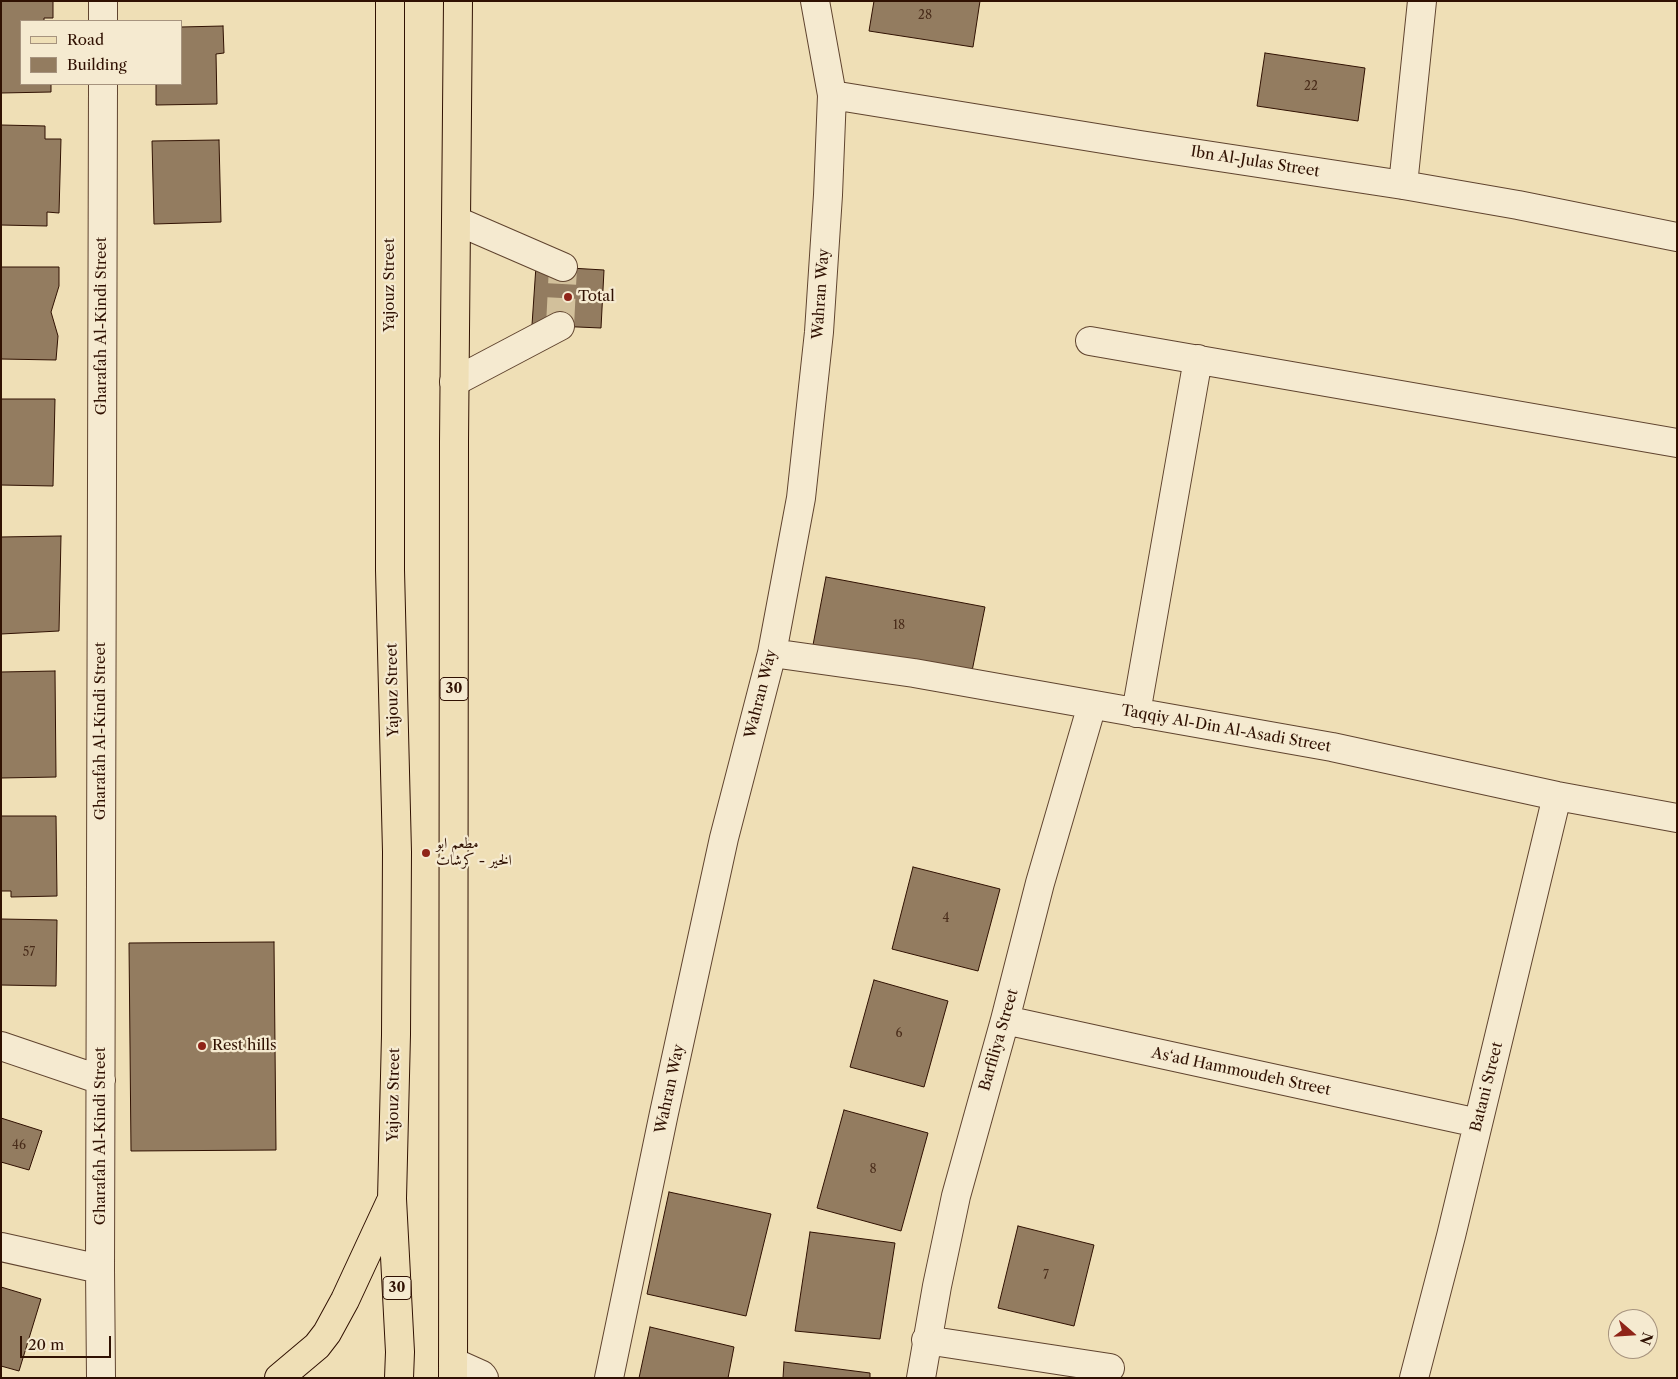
<!DOCTYPE html>
<html>
<head>
<meta charset="utf-8">
<style>
	body { margin:0 }
	#map { position:relative; width:1678px; height:1379px; overflow:hidden; background:#efdfb6; font-family:"Libre Caslon Text",serif }
	canvas { display:block }
	.frame { position:absolute; inset:0; border:2px solid #301102; pointer-events:none }
	.legend { position:absolute; left:20px; top:20px; width:162px; height:65px; box-sizing:border-box; background:#f5ead0; border:1px solid #a6937e; margin:0; padding:6px 9px; list-style:none; font-size:15px; color:#301102 }
	.legend li { display:flex; align-items:center; gap:10px; height:25px }
	.legend b { width:25px; border:1px solid #a6937e }
	.north { position:absolute; left:1608px; top:1309px; width:50px; height:50px; box-sizing:border-box; background:#f5ead0; border:1px solid #a6937e; border-radius:50%; rotate:109deg; font-size:14px; font-weight:700; line-height:20px; text-align:center; color:#301102 }
	.north::after { content:''; display:block; margin:auto; width:18px; height:22px; background:#8f2418; clip-path:polygon(50% 0,100% 100%,50% 72%,0 100%) }
	.scale { position:absolute; left:20px; top:1336px; width:91px; height:22px; box-sizing:border-box; border:2px solid #301102; border-top:0; padding-left:6px; font-size:15px; line-height:18px; white-space:nowrap; color:#301102; -webkit-text-stroke:4px #f5ead0; paint-order:stroke }
</style>
</head>
<body>
<div id="map">
<canvas width="1678" height="1379"></canvas>
<div class="frame"></div>
<ul class="legend">
<li><b style="height:6px;background:#efdfb6"></b>Road</li>
<li><b style="height:14px;background:#937c60"></b>Building</li>
</ul>
<div class="north">N</div>
<div class="scale">20 m</div>
</div>
<script>
const ctx = document.querySelector('canvas').getContext('2d');
ctx.lineJoin = 'round';
function fillPath(path, color) { ctx.fillStyle = color; ctx.fill(path, 'evenodd'); }
const shape = rows => new Path2D(rows.map(r => 'M' + r).join(''));
function trace(path, color, width, dash) { ctx.strokeStyle = color; ctx.lineWidth = width; ctx.lineCap = dash ? 'butt' : 'round'; ctx.setLineDash(dash || []); ctx.stroke(path); }
function write(font, color, halo, rows, align = 'center') {
  ctx.font = font + ' "Libre Caslon Text",Amiri,serif'; ctx.lineWidth = 4.5; ctx.setLineDash([]); ctx.textBaseline = 'middle'; ctx.strokeStyle = halo; ctx.fillStyle = color; for (const [text, x, y, turn = 0] of rows) {
    ctx.save(); ctx.translate(x, y); ctx.rotate((+turn || 0) * Math.PI / 180); ctx.textAlign = isNaN(turn) ? turn : align; if (halo) ctx.strokeText(text, 0, 0); ctx.fillText(text, 0, 0); ctx.restore();
  }
}
const building = shape([
	[1,1,53,1,53,18,44,18,44,21,21,21,21,84,51,84,51,92,1,93,1,1],
	[874,1,980,1,973,47,869,31,874,1],
	[223,26,224,53,216,54,217,104,156,105,156,84,181,84,181,27,223,26],
	[1265,53,1365,68,1358,121,1257,106,1265,53],
	[1,125,45,126,45,139,61,139,59,213,47,212,47,226,1,225,1,125],
	[219,140,221,222,154,224,152,141,219,140],
	[536,266,604,270,601,328,532,325,536,266],
	[1,267,59,267,59,286,51,312,58,336,56,360,1,359,1,267],
	[1,399,55,399,53,486,1,485,1,399],
	[61,536,59,631,1,634,1,537,61,536],
	[826,577,985,607,971,676,813,645,826,577],
	[55,671,56,777,1,778,1,672,55,671],
	[1,816,56,816,57,896,11,897,11,891,1,891,1,816],
	[913,867,1000,889,978,971,892,949,913,867],
	[1,919,57,920,56,986,1,985,1,919],
	[274,942,276,1150,131,1151,129,943,274,942],
	[874,980,948,1001,924,1087,850,1067,874,980],
	[844,1110,928,1133,901,1231,817,1208,844,1110],
	[1,1118,42,1131,29,1170,1,1162,1,1118],
	[669,1192,771,1214,746,1316,647,1294,669,1192],
	[1018,1226,1094,1245,1074,1326,998,1308,1018,1226],
	[810,1232,895,1243,880,1339,795,1331,810,1232],
	[1,1287,41,1299,19,1371,1,1366,1,1287],
	[650,1327,734,1347,728,1378,639,1378,650,1327],
	[784,1362,870,1373,870,1378,783,1378,784,1362]
]);
fillPath(building, '#937c60');
trace(building, '#301102', 1);
trace(shape([
	[560,326,563,267]
]), '#d2c09b', 28, [28, 14]);
const minor = shape([
	[103,21,103,1],
	[832,95,1140,145,1403,185,1518,205,1677,237],
	[1403,185,1422,1],
	[457,221,563,267],
	[1090,341,1677,443],
	[454,382,560,326],
	[772,653,914,673,1332,747,1557,796,1677,818],
	[1136,713,1198,359],
	[1005,1020,1478,1123],
	[1,1046,101,1080],
	[1,1247,100,1269],
	[926,1340,1110,1368],
	[453,1362,482,1375,484,1378],
	[101,1378,100,1269,103,84],
	[609,1378,664,1113,724,838,772,653,801,498,819,332,828,195,832,95,815,1],
	[921,1378,937,1286,956,1196,1005,1020,1040,883,1092,705],
	[1414,1378,1451,1236,1557,796]
]);
const major = shape([
	[390,1,390,570,397,852,396,1035,392,1199,400,1352,399,1378],
	[279,1378,317,1346,327,1333,345,1300,390,1203],
	[453,1378,454,441,458,1]
]);
trace(minor, '#60442f', 30);
trace(major, '#301102', 30);
trace(minor, '#f5ead0', 28);
trace(major, '#efdfb6', 28);
for (const [x, y, r, color] of [
	[568,297,5,"#8f2418"],
	[426,853,5,"#8f2418"],
	[202,1046,5,"#8f2418"]
]) { const dot = new Path2D(); dot.arc(x, y, r, 0, 2 * Math.PI); ctx.fillStyle = color; ctx.fill(dot); trace(dot, '#f5ead0', 2); }
write('12px', '#492c1a', null, [
	["28",925,16],
	["22",1311,87],
	["18",899,626],
	["4",946,919],
	["57",29,953],
	["6",899,1034],
	["46",19,1146],
	["8",873,1170],
	["7",1046,1276]
]);
for (const [x, y, w] of [
	[454,689,28],
	[397,1288,28]
]) { const box = new Path2D(); box.roundRect(x - w / 2, y - 11.5, w, 23, 4); ctx.fillStyle = '#f5ead0'; ctx.fill(box); trace(box, '#301102', 1); }
write('bold 14px', '#301102', null, [
	["30",454,689],
	["30",397,1288]
]);
write('15px', '#301102', '#f5ead0', [
	["Ibn Al-Julas Street",1255,162,9],
	["Yajouz Street",390,285,-90],
	["Wahran Way",821,294,-86],
	["Gharafah Al-Kindi Street",102,326,-90],
	["Yajouz Street",393,690,-91],
	["Wahran Way",761,694,-76],
	["Taqqiy Al-Din Al-Asadi Street",1226,729,10],
	["Gharafah Al-Kindi Street",101,731,-90],
	["Barfiliya Street",999,1040,-74],
	["As‘ad Hammoudeh Street",1241,1072,12],
	["Batani Street",1487,1087,-76],
	["Wahran Way",670,1089,-78],
	["Yajouz Street",394,1095,-89],
	["Gharafah Al-Kindi Street",101,1136,-90]
]);
write('15px', '#301102', '#f5ead0', [
	["Total",578,297],
	["مطعم ابو",436,844],
	["الخير - كرشات",436,861],
	["Rest hills",212,1046]
], 'left');
</script>
</body>
</html>
